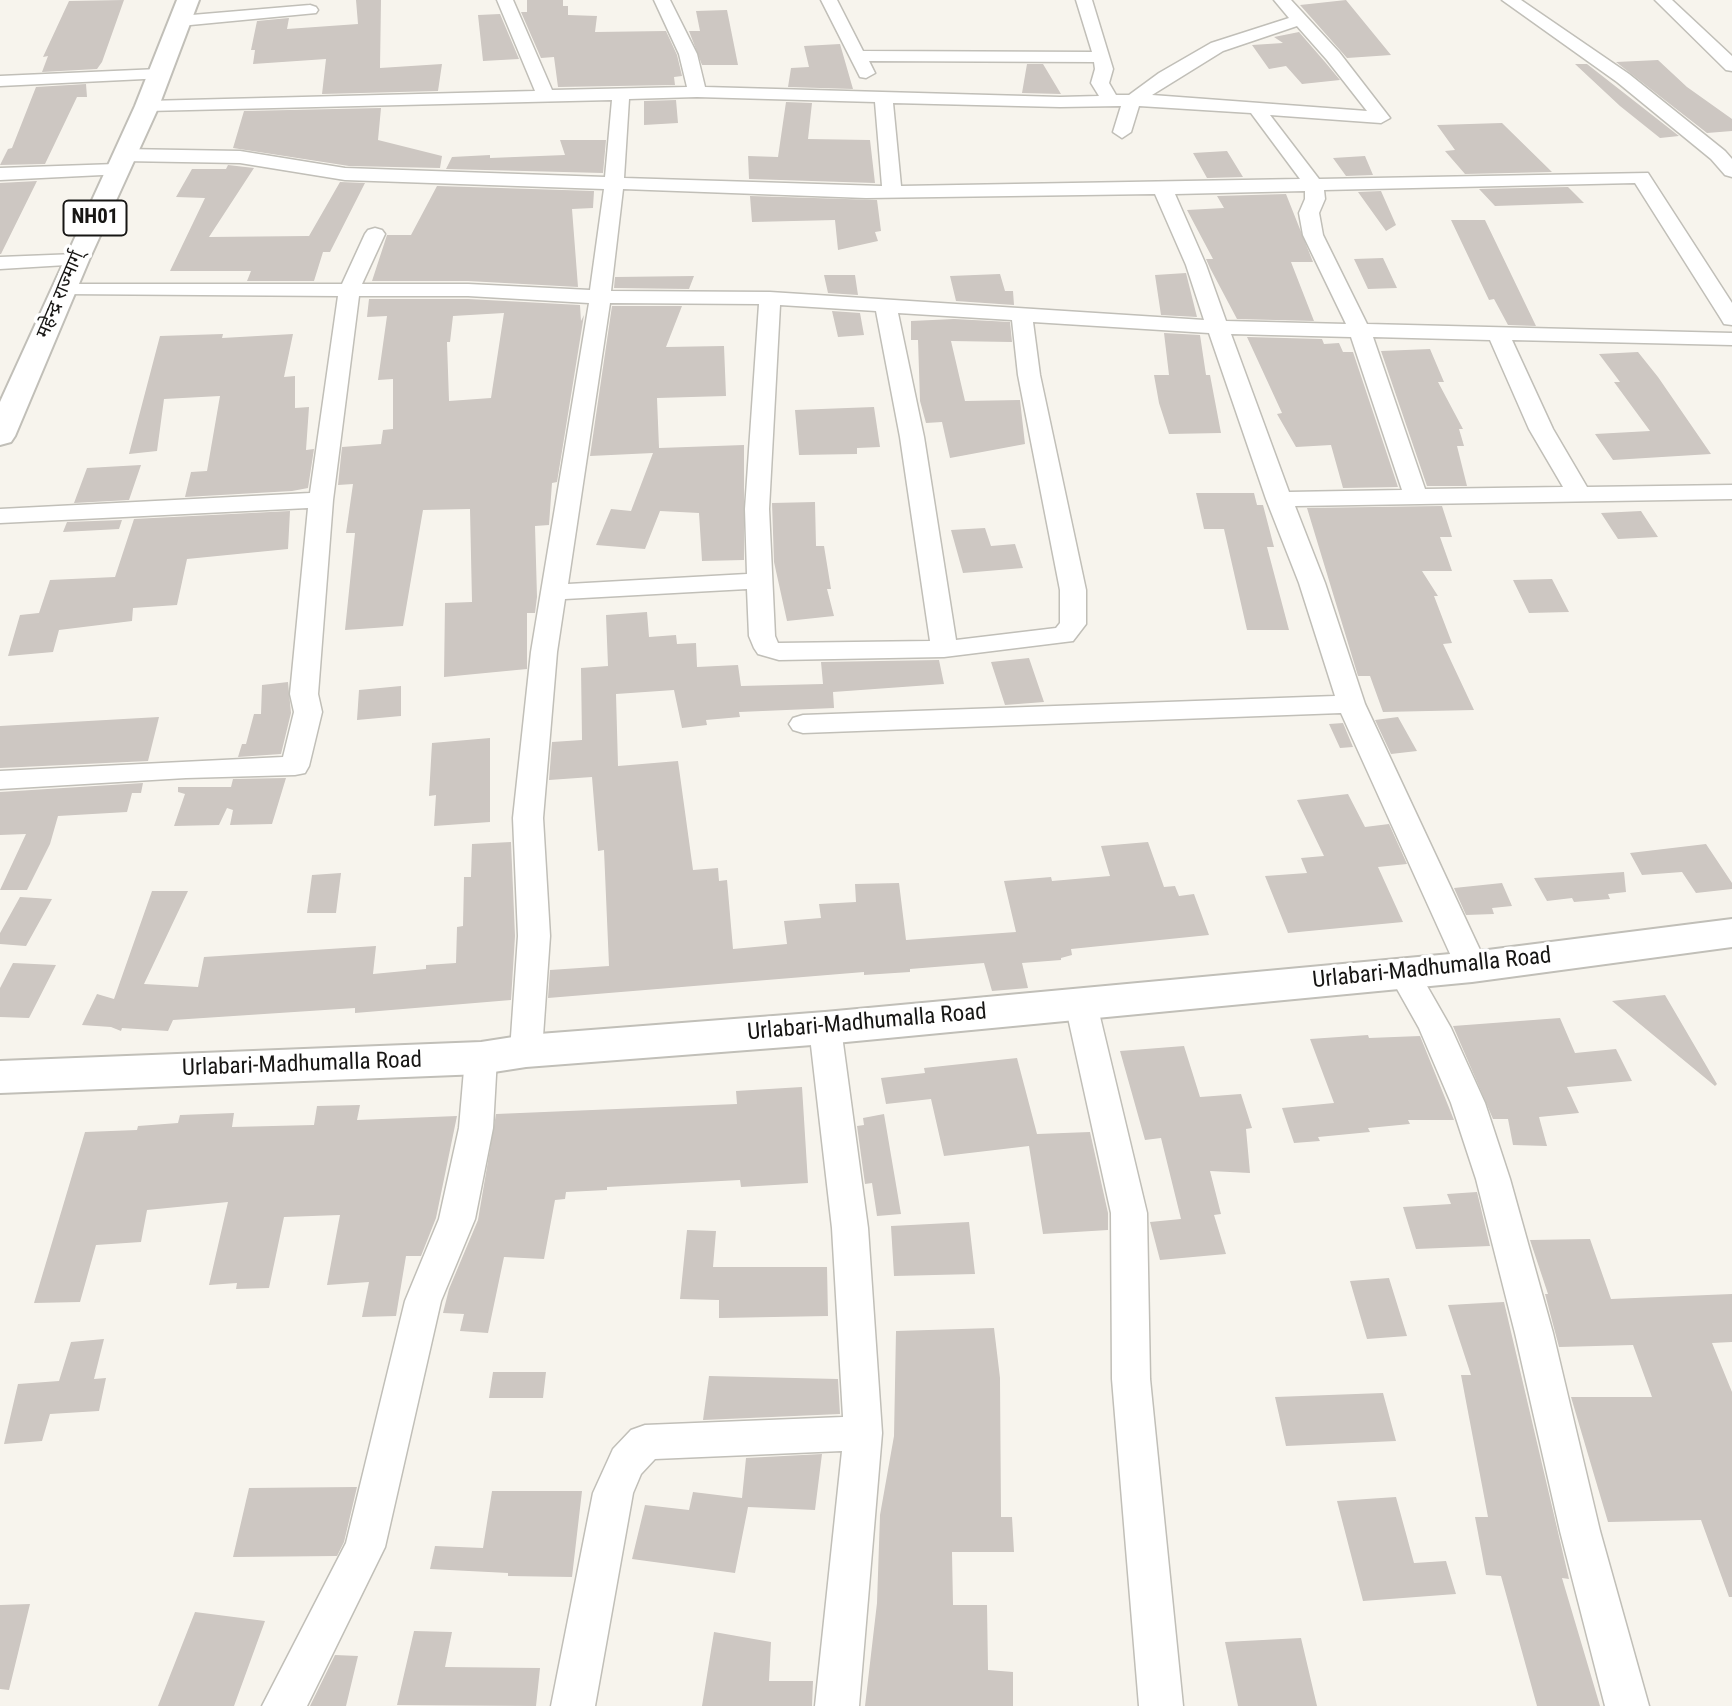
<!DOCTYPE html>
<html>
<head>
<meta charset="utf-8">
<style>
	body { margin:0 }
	canvas { display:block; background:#f7f4ed }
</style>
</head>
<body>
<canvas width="1732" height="1706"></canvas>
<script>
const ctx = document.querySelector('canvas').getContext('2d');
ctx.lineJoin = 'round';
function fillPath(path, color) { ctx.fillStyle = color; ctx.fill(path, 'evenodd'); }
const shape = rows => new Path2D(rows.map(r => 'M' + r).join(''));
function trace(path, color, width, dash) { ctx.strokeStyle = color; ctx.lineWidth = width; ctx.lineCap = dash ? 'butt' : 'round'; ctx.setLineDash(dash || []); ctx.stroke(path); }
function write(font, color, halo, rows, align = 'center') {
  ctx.font = font + ' "Roboto Condensed","Noto Sans Devanagari",sans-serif'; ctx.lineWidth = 7; ctx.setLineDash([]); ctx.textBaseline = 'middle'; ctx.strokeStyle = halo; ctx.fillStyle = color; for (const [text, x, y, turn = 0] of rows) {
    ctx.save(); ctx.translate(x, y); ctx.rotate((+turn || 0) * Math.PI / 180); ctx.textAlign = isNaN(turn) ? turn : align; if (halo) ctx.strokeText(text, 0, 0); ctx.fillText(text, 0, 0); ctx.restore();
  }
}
fillPath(shape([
	[124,0,102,62,97,69,42,72,48,56,43,57,69,1],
	[356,0,381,0,380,68,442,64,438,91,322,94,326,59,253,64,255,50,251,50,257,21,289,18,287,29,358,24],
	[527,0,563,0,563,6,568,6,568,15,597,16,595,32,666,31,677,55,682,76,674,77,675,85,558,87,554,57,541,58,521,12,527,12],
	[1346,0,1391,55,1347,58,1300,5],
	[727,10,738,65,702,65,689,31,700,31,696,11],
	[500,14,519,59,483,61,478,15],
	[1299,32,1325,62,1340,80,1302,84,1286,66,1269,69,1252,45,1283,43,1274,37],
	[840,44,853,89,788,87,791,68,809,67,804,46],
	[1658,60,1687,87,1732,119,1732,131,1707,133,1616,62],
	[1027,64,1043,64,1061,94,1022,93],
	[1575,64,1587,64,1679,136,1660,138,1620,106],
	[86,84,87,97,77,97,45,164,0,165,8,149,12,148,36,87],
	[676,100,678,123,644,125,644,101],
	[786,102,812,103,808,139,870,140,875,183,749,179,748,156,778,157],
	[381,108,378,140,442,156,440,168,349,166,233,148,244,111],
	[1502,123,1552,172,1465,174,1445,151,1455,150,1437,125],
	[560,140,606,140,603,173,446,169,452,157,490,155,490,158,565,155],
	[1227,151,1243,177,1207,178,1193,153],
	[1365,156,1373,175,1346,176,1333,158],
	[228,165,254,168,209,237,309,236,340,182,365,183,330,252,323,252,314,281,247,281,251,271,170,271,205,198,176,197,192,169,226,169],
	[37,181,1,254,0,254,0,183],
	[437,186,594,191,593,208,572,209,578,287,468,281,372,281,387,235,411,235],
	[1568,187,1584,203,1495,206,1479,189],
	[1381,191,1396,225,1386,231,1358,192],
	[1286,194,1313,262,1291,262,1314,321,1237,319,1210,268,1206,259,1213,259,1187,210,1224,208,1217,196],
	[750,196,877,200,881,231,875,232,878,241,838,250,835,220,752,222],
	[1451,220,1485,220,1536,326,1508,325,1494,299,1489,300],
	[1383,258,1397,288,1368,289,1354,259],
	[1186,273,1197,317,1161,315,1155,275],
	[1000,274,1005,291,1013,291,1014,305,956,301,950,276],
	[824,275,855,275,858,295,828,293],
	[694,276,689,289,614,288,615,277],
	[369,299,468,299,580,305,581,321,584,315,557,482,552,483,549,525,535,526,537,597,535,613,527,613,527,669,444,677,445,603,472,602,470,509,423,510,403,626,345,630,355,533,346,533,353,484,338,485,342,447,381,444,383,430,393,429,393,379,378,380,387,316,367,317],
	[504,313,491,398,449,401,447,342,450,342,453,316],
	[612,306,682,306,666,347,724,346,726,396,657,398,659,448,744,445,744,560,702,561,699,513,660,511,645,549,596,545,611,509,631,511,653,453,590,456],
	[832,311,860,313,864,335,838,337],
	[954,319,1010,322,1012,342,951,341,965,401,1020,400,1025,444,950,458,942,422,926,423,920,401,918,340,911,340,911,321],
	[1164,333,1200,335,1206,375,1210,375,1221,433,1169,434,1159,403,1154,375,1169,375],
	[223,334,222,338,293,334,284,377,295,376,295,408,309,407,306,450,314,449,308,488,292,491,185,497,191,472,207,471,220,396,164,399,157,451,129,454,160,336],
	[1247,337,1322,339,1324,344,1339,343,1343,352,1353,352,1398,487,1343,488,1331,445,1296,447,1277,414,1282,413],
	[1430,349,1444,382,1438,382,1463,429,1459,429,1464,446,1457,446,1467,486,1427,486,1381,351],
	[1638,352,1658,377,1711,454,1613,460,1595,434,1650,431,1614,382,1620,382,1599,354],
	[874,407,880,447,857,448,857,454,799,455,795,410],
	[141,465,129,500,74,503,87,468],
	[1196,493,1254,493,1257,505,1263,505,1274,547,1267,547,1289,630,1247,630,1224,529,1204,529],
	[815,502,816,546,824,546,831,589,827,589,834,616,787,621,774,562,772,503],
	[1442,506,1452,537,1440,537,1452,571,1422,571,1438,596,1434,596,1452,643,1443,644,1474,710,1383,712,1370,676,1358,676,1307,508],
	[290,511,288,549,187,559,177,605,133,608,132,621,59,630,53,652,8,656,20,615,39,613,50,580,115,577,134,519],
	[1641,511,1658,537,1618,539,1601,513],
	[122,520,119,529,63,532,67,522],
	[985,528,991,546,1015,544,1023,568,963,573,951,530],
	[1552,579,1569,612,1529,613,1513,580],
	[647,612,649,637,676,635,677,644,696,643,697,667,738,665,741,686,823,684,821,662,939,660,944,684,833,692,834,708,739,712,740,717,706,720,707,725,682,728,674,690,616,694,618,766,678,761,693,870,718,868,719,881,727,880,733,949,787,944,784,921,821,918,819,904,856,902,855,884,899,883,906,940,1016,932,1004,881,1051,877,1052,881,1110,876,1101,846,1148,842,1164,887,1175,886,1179,896,1194,894,1209,935,1071,949,1072,955,1061,958,1061,960,1022,963,1028,988,992,991,984,963,910,969,910,972,864,975,864,972,548,998,550,970,609,966,604,850,598,851,592,777,549,780,552,742,582,740,581,668,608,666,606,615],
	[1029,658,1044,702,1005,705,991,662],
	[288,682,291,713,281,754,238,757,242,744,246,744,254,714,261,714,262,685],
	[401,686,401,716,357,720,359,690],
	[159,717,148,761,0,768,0,726],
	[1398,717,1417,751,1391,754,1375,720],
	[1343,723,1353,747,1340,748,1329,724],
	[490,738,490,822,434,826,436,795,429,796,432,743],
	[286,778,272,824,230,825,233,810,227,808,219,825,174,826,185,794,178,792,178,787,231,787,233,779],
	[143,783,141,793,132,793,127,812,58,816,50,844,27,890,0,890,26,834,0,835,0,792],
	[1348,794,1365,827,1389,824,1407,864,1378,867,1403,922,1288,933,1265,876,1307,873,1301,858,1324,856,1297,800],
	[511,842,515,936,511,1000,355,1013,355,1008,173,1020,168,1031,122,1028,121,1031,111,1027,82,1025,97,994,114,999,152,891,188,891,144,984,198,987,204,957,376,946,373,974,426,969,426,965,456,963,457,927,463,926,464,877,471,877,472,844],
	[1706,844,1732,883,1732,889,1696,893,1682,872,1642,875,1630,853],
	[1624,872,1626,892,1608,894,1610,899,1574,902,1572,898,1547,901,1534,878],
	[341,873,336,913,307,913,312,875],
	[1502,883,1512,906,1492,908,1494,914,1466,915,1454,888],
	[20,897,52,899,26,946,0,944,0,933],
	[13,963,56,965,29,1018,0,1017,0,988],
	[1665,995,1717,1084,1715,1086,1612,1001],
	[1560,1018,1575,1053,1616,1049,1632,1081,1567,1087,1579,1113,1539,1117,1547,1146,1513,1145,1508,1119,1493,1119,1453,1026],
	[1368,1035,1369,1038,1420,1036,1454,1120,1408,1120,1410,1124,1368,1128,1370,1132,1318,1137,1320,1141,1294,1143,1282,1108,1334,1103,1310,1039],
	[1184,1046,1200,1097,1241,1094,1252,1128,1246,1129,1250,1173,1210,1171,1221,1214,1214,1215,1226,1254,1160,1260,1150,1222,1181,1219,1161,1138,1145,1140,1120,1051],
	[1017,1058,1037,1134,1090,1132,1108,1213,1108,1230,1043,1234,1029,1146,944,1156,931,1099,886,1104,881,1078,925,1073,924,1068],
	[802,1087,808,1183,741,1187,740,1180,607,1187,607,1190,566,1192,565,1199,555,1200,544,1259,504,1257,488,1333,460,1331,464,1314,443,1313,449,1289,478,1220,496,1114,737,1104,736,1091],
	[360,1105,357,1120,457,1116,436,1218,421,1256,406,1256,396,1316,362,1317,369,1282,327,1285,340,1215,284,1217,269,1288,236,1289,237,1283,209,1285,228,1202,147,1210,141,1242,96,1245,80,1302,34,1303,85,1132,137,1130,138,1126,178,1123,180,1115,234,1113,232,1127,314,1125,317,1106],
	[884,1114,901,1214,877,1216,872,1183,865,1184,857,1126,864,1125,863,1118],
	[1477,1192,1490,1246,1416,1249,1403,1207,1451,1204,1447,1194],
	[969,1222,975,1274,894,1276,891,1226],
	[687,1230,716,1231,713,1267,827,1267,828,1316,719,1318,719,1300,680,1299],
	[1590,1239,1611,1299,1732,1294,1732,1342,1712,1343,1732,1392,1732,1597,1729,1597,1701,1520,1608,1522,1571,1397,1652,1397,1633,1345,1559,1347,1545,1294,1548,1294,1530,1240],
	[1389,1278,1407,1336,1367,1339,1350,1281],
	[1504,1302,1569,1579,1562,1578,1600,1706,1537,1706,1501,1576,1486,1575,1475,1517,1488,1517,1461,1375,1471,1375,1448,1305],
	[994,1328,1000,1378,1001,1517,1012,1517,1014,1552,952,1552,953,1605,987,1605,988,1670,1013,1672,1013,1706,865,1706,877,1603,880,1515,894,1436,896,1331],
	[104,1339,94,1379,106,1378,99,1411,50,1414,42,1441,4,1444,18,1384,59,1381,71,1342],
	[493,1372,546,1372,543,1398,489,1398],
	[709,1376,838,1379,840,1414,703,1420],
	[1383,1393,1396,1441,1286,1446,1275,1397],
	[822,1454,815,1510,748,1507,735,1573,632,1559,645,1505,689,1510,693,1492,742,1498,746,1458],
	[357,1487,344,1542,337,1556,233,1557,249,1488],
	[492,1491,582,1491,572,1577,508,1576,508,1573,430,1569,435,1546,483,1548],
	[1396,1497,1414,1563,1446,1561,1456,1594,1363,1601,1337,1501],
	[30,1604,9,1690,0,1689,0,1605],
	[195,1612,265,1621,234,1706,158,1706],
	[414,1631,452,1632,445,1667,540,1668,536,1706,397,1705],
	[714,1632,771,1642,769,1681,813,1681,812,1706,702,1706],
	[1301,1638,1317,1706,1238,1706,1225,1642],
	[335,1655,358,1656,346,1706,310,1706]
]), '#cdc7c2');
const minor = shape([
	[497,0,513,0,552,90,687,87,679,54,654,0,670,0,697,54,705,87,1060,97,1099,96,1091,83,1095,69,1094,62,869,61,875,73,866,78,860,77,821,0,837,0,863,51,1092,52,1076,0,1092,0,1113,69,1109,83,1116,95,1129,95,1159,73,1211,43,1289,18,1274,0,1291,0,1339,52,1390,118,1381,123,1270,115,1319,179,1648,173,1732,303,1732,325,1724,324,1721,319,1635,183,1324,190,1325,199,1319,213,1323,235,1367,324,1732,333,1732,345,1512,340,1553,429,1587,487,1732,485,1732,499,1295,506,1325,583,1365,704,1488,967,1483,975,1472,978,1461,975,1456,967,1341,713,803,733,793,730,789,724,793,718,803,715,1335,696,1299,583,1266,499,1209,333,1033,322,1040,375,1086,590,1086,624,1073,641,944,657,779,660,758,654,754,648,749,636,747,589,565,599,557,652,543,818,550,936,542,1051,538,1060,526,1063,514,1060,510,1051,518,936,513,818,531,652,589,303,468,296,359,296,333,500,318,694,322,712,309,766,305,773,295,775,186,778,0,789,0,771,283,757,294,712,290,694,308,508,0,523,0,509,310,493,338,296,64,294,57,292,54,288,57,284,342,284,365,234,368,230,375,228,382,230,385,234,362,284,468,284,590,290,604,189,345,180,240,163,123,161,114,155,123,149,240,151,345,168,605,177,612,100,147,111,138,106,147,101,535,91,497,0],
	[1297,26,1327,60,1367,111,1152,95,1223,51,1297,26],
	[697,97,875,102,882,186,624,178,629,99,697,97],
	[893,103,1060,107,1121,106,1113,132,1122,138,1131,132,1139,106,1251,113,1300,179,901,186,893,103],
	[623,189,866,198,1155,194,1186,265,1204,320,770,292,611,291,623,189],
	[1305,191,1305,199,1299,213,1303,235,1346,324,1226,321,1206,265,1175,194,1305,191],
	[610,303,759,304,745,509,747,574,568,584,610,303],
	[780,305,876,311,900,437,930,641,778,643,775,636,769,509,780,305],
	[898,313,1012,320,1018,375,1060,590,1060,623,1056,628,956,640,924,437,898,313],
	[1231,334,1351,337,1402,490,1289,492,1231,334],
	[1373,337,1490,340,1529,429,1563,487,1425,489,1373,337],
	[1502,0,1521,0,1629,74,1725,151,1732,159,1732,177,1725,175,1711,159,1617,82,1502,0],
	[1655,0,1672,0,1732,56,1732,71,1726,70,1655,0],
	[310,5,316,7,318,10,316,13,180,26,172,21,180,16,310,5],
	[159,69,168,74,165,78,0,86,0,76,159,69],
	[116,164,126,170,123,174,0,180,0,168,116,164],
	[76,254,83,256,86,260,83,264,0,269,0,257,76,254],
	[1404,962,1415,965,1451,1028,1485,1103,1510,1179,1553,1333,1600,1531,1649,1706,1605,1706,1560,1531,1515,1333,1476,1179,1451,1103,1419,1028,1388,973,1393,965,1404,962],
	[1081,992,1092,996,1097,1004,1147,1213,1150,1379,1183,1706,1139,1706,1112,1379,1111,1213,1065,1004,1070,996,1081,992],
	[825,1016,836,1019,841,1028,868,1228,882,1433,859,1706,815,1706,842,1451,655,1459,641,1474,633,1493,595,1706,551,1706,593,1493,613,1449,631,1430,645,1425,843,1417,832,1228,809,1028,814,1019,825,1016],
	[481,1046,493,1049,497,1058,493,1128,475,1219,441,1301,385,1547,307,1706,262,1706,346,1543,405,1301,439,1219,459,1128,465,1058,469,1049,481,1046]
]);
const major = shape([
	[1732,919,1732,947,1472,982,825,1044,526,1067,481,1074,0,1093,0,1061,481,1042,526,1035,825,1012,1472,952,1732,919]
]);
const highway = shape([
	[177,0,199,0,159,106,89,260,15,436,11,442,0,445,0,402,135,106,177,0]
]);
trace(minor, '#c1bfb8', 3);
trace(major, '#c1bfb8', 4);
trace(highway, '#c1bfb8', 4);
fillPath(minor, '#fff');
fillPath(major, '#fff');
fillPath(highway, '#fff');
write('19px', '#171614', '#fff', [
	["महेन्द्र राज्मार्ग्",61,295,-67]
]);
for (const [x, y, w] of [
	[95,218,63]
]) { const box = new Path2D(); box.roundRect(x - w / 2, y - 17.5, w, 35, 5); ctx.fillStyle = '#fff'; ctx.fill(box); trace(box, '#171614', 2); }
write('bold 21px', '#171614', null, [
	["NH01",95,218]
]);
write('23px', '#171614', '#fff', [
	["Urlabari-Madhumalla Road",1432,969,-6],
	["Urlabari-Madhumalla Road",867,1023,-5],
	["Urlabari-Madhumalla Road",302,1065,-2]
]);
</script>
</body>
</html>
